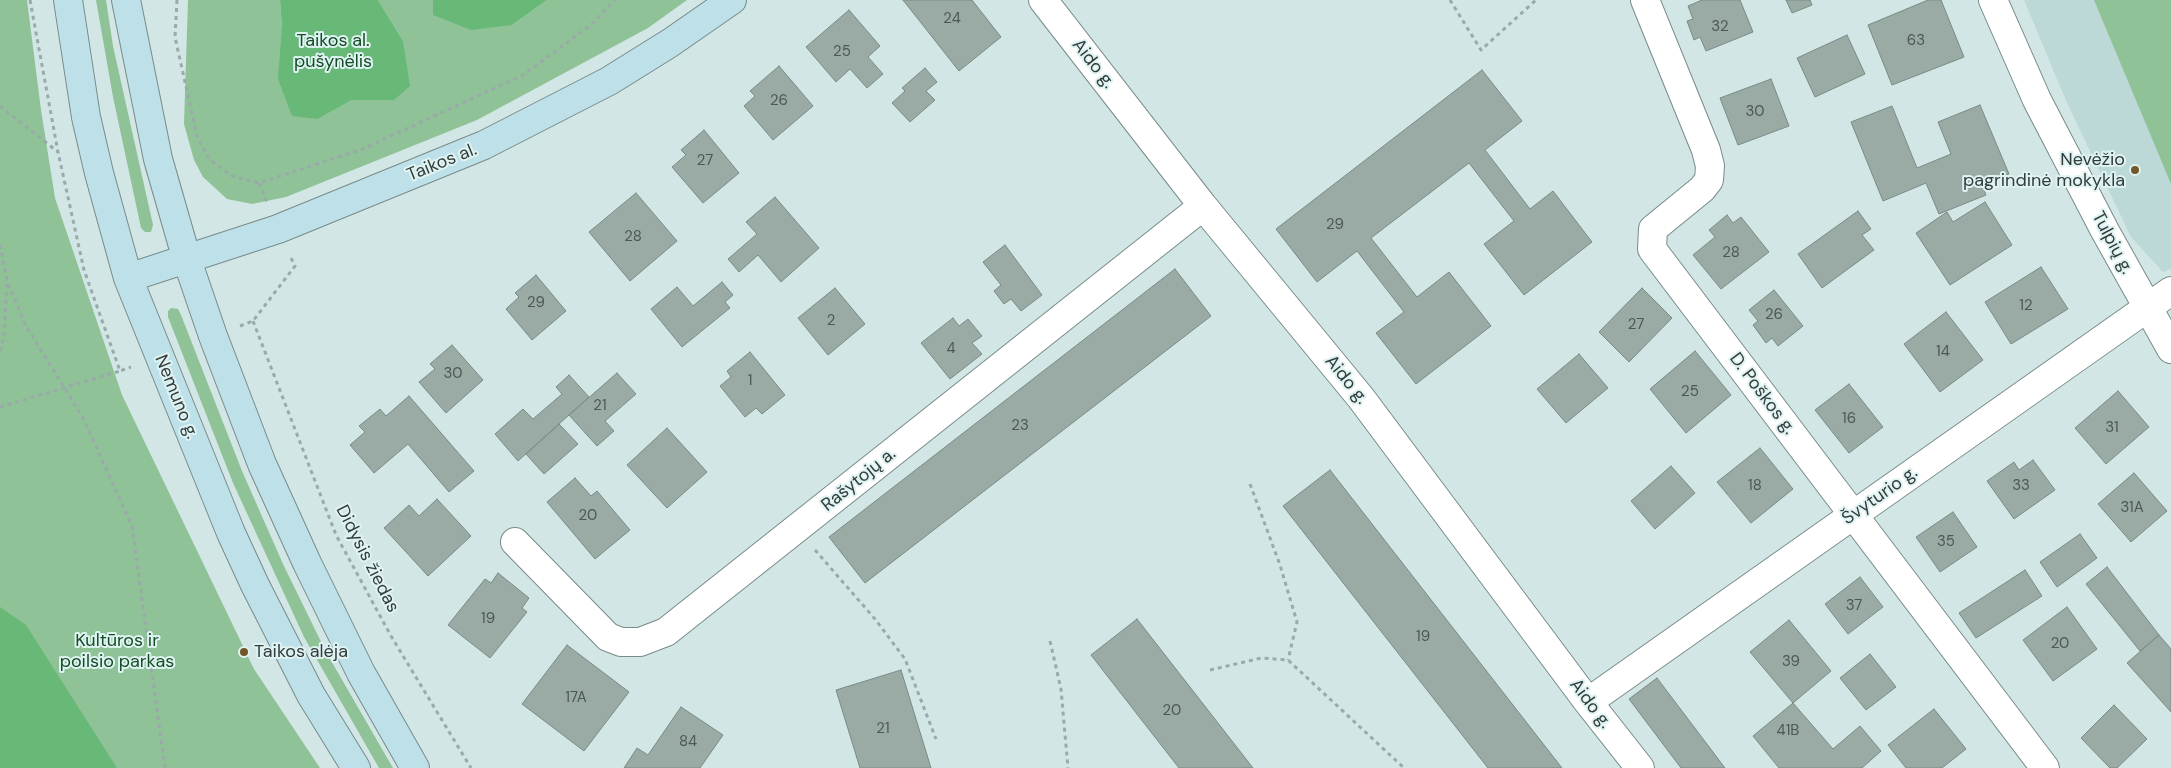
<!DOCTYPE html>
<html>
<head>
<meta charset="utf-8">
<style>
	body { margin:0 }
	canvas { display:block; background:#d1e6e5 }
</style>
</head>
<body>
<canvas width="2171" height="768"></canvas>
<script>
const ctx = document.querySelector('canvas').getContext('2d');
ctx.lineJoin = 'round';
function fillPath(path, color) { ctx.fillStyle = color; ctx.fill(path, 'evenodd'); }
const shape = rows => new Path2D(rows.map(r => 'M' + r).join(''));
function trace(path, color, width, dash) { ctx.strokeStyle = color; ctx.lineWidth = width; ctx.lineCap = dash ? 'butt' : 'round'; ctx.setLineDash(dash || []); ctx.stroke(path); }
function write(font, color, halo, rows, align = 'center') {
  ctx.font = font + ' "DM Sans",sans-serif'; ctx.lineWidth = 4; ctx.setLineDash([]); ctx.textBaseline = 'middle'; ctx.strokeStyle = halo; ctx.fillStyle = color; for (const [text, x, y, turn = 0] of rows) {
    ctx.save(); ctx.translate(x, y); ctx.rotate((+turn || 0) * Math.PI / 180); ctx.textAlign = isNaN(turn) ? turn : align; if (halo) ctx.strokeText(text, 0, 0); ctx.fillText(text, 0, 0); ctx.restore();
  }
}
fillPath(shape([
	[2024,0,2171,0,2171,269,2163,272,2131,237,2067,103]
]), '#bcd9d8');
fillPath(shape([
	[0,0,27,0,41,110,55,198,122,395,254,669,320,768,0,768],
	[96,0,106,0,113,46,153,225,151,232,145,232,141,228,113,97],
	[188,0,280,0,282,27,318,119,352,100,394,100,403,41,378,0,433,0,434,15,512,25,547,0,687,0,648,28,477,120,286,197,252,204,227,199,203,177,194,160,184,124],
	[2094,0,2171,0,2171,184],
	[171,308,178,309,181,315,242,471,283,564,326,652,393,768,379,768,304,637,233,483,168,317,168,311]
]), '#90c297');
fillPath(shape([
	[280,0,378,0,403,41,410,86,394,100,352,100,318,119,292,116,278,79,282,27],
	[433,0,547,0,512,25,471,30,433,15],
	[0,607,26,625,117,768,0,768]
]), '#68b877');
const building = shape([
	[903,0,972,0,1001,37,959,71,903,0],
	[1702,0,1740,0,1753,32,1706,51,1700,37,1694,40,1687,21,1693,19,1688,6,1702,0],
	[1786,0,1810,0,1812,5,1792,13,1786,0],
	[1928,0,1941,0,1964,57,1892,85,1868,25,1928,0],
	[849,10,880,46,868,57,883,74,867,88,850,69,836,82,806,47,849,10],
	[1847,35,1865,74,1815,97,1797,58,1847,35],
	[779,66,813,106,773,140,744,106,755,96,750,91,779,66],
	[925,68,937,82,926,91,935,100,910,122,892,103,905,91,902,88,925,68],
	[1482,70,1522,121,1485,150,1530,209,1553,191,1592,242,1524,295,1484,244,1514,221,1469,163,1371,238,1417,297,1449,272,1491,326,1416,384,1376,333,1404,312,1357,251,1317,282,1276,229,1482,70],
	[1771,79,1789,126,1738,145,1720,98,1771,79],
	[1980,105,2009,174,1982,185,1986,195,1939,214,1926,183,1883,201,1851,122,1892,106,1917,168,1951,154,1938,122,1980,105],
	[704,130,739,173,703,203,672,167,686,155,681,150,704,130],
	[636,193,677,241,630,281,589,232,636,193],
	[775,197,819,248,781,282,758,255,739,272,728,259,757,234,746,222,775,197],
	[1985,202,2012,245,1950,285,1916,233,1947,212,1953,222,1985,202],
	[1858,211,1871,229,1862,235,1874,250,1822,288,1798,254,1858,211],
	[1727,215,1733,223,1741,217,1769,252,1721,289,1693,255,1715,237,1709,230,1727,215],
	[1005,245,1042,295,1021,311,1011,299,1004,304,994,291,1001,285,983,262,1005,245],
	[2041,267,2068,309,2011,344,1985,302,2041,267],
	[1175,269,1211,316,865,583,829,537,1175,269],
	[536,275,566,311,532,340,506,309,519,297,515,293,536,275],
	[722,282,733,295,725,302,730,308,682,347,651,309,677,287,693,306,722,282],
	[835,288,865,324,828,355,798,318,835,288],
	[1642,288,1672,318,1629,362,1599,332,1642,288],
	[1774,290,1803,326,1778,346,1772,338,1766,343,1753,325,1758,321,1749,310,1774,290],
	[1946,312,1983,360,1940,392,1904,344,1946,312],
	[953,318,959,326,968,319,982,336,972,343,982,354,950,379,921,343,953,318],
	[452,345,483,380,446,413,419,382,435,369,430,364,452,345],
	[1695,351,1731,395,1686,433,1650,389,1695,351],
	[750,352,785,395,762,414,756,408,745,417,720,386,731,377,727,371,750,352],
	[1579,354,1608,388,1566,423,1537,389,1579,354],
	[617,373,636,394,605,421,614,431,597,446,569,415,617,373],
	[569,375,589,397,518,461,495,434,523,409,533,419,562,394,556,387,569,375],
	[1849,384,1883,427,1849,453,1815,410,1849,384],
	[2118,391,2149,427,2106,464,2075,428,2118,391],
	[409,396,474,471,449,492,408,444,374,473,350,445,365,432,359,426,380,409,386,416,409,396],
	[559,424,578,444,544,474,526,454,559,424],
	[667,428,707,472,667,508,627,465,667,428],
	[1760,448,1793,489,1751,523,1717,482,1760,448],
	[2033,460,2055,490,2014,519,1987,481,2014,462,2019,470,2033,460],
	[1671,466,1695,493,1655,529,1631,501,1671,466],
	[1330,470,1562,768,1488,768,1283,506,1330,470],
	[2134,473,2167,511,2131,542,2098,504,2134,473],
	[575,478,591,496,597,491,630,530,595,559,547,502,575,478],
	[437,499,471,536,428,576,384,528,409,505,419,516,437,499],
	[1953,512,1977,547,1940,572,1916,537,1953,512],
	[2080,534,2097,558,2057,587,2040,562,2080,534],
	[2107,567,2159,635,2140,651,2086,584,2107,567],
	[2025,570,2042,596,1976,638,1959,613,2025,570],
	[498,573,529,598,522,608,527,612,490,658,448,625,485,579,491,583,498,573],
	[1860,577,1883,607,1848,634,1825,604,1860,577],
	[2067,607,2097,649,2053,681,2023,640,2067,607],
	[1137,619,1253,768,1179,768,1091,655,1137,619],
	[1789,620,1831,671,1793,703,1750,652,1789,620],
	[2159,635,2171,649,2171,712,2127,663,2159,635],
	[567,645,629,692,584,751,522,704,567,645],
	[1870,654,1896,687,1866,710,1840,678,1870,654],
	[901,670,931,768,860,768,836,690,901,670],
	[1657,678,1725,768,1681,768,1629,699,1657,678],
	[1793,703,1833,749,1860,726,1881,751,1862,768,1779,768,1753,736,1793,703],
	[2114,705,2147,739,2117,768,2110,768,2081,738,2114,705],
	[681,707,723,735,700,768,624,768,637,748,648,755,681,707],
	[1934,709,1966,749,1942,768,1906,768,1888,745,1934,709]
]);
fillPath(building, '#9aaba5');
trace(building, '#7a8b85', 1);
const street = shape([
	[1043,0,1203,206,1361,398,1588,702,1640,768],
	[1645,0,1706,150,1710,166,1709,180,1702,189,1653,229,1652,249,2045,768],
	[1993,0,2037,100,2105,231,2171,349],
	[515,542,608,637,621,642,640,642,666,632,1203,206],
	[1588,702,2171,291]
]);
const secondary = shape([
	[68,0,86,117,99,173,128,278,231,533,255,585,311,695,356,768],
	[126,0,158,159,187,260,213,336,262,464,307,563,361,673,415,768],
	[128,278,278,229,484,145,609,81,670,43,732,0]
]);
trace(street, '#788b8a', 30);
trace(secondary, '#788b8a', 30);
trace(shape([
	[30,0,58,152,84,270,120,371,131,367],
	[177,0,175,37,197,136,209,159,232,176,259,183,363,149,523,75,591,25,615,0],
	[1450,0,1481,50,1536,0],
	[0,106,58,152],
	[259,183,267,202],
	[0,245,7,280,25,324,83,418,132,526,165,768],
	[253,321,336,535,391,636,471,768],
	[240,326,253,321,295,266,290,256],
	[0,351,4,337,7,282],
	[0,407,120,371],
	[1250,484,1280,565,1297,622,1288,660],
	[815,550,875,619,905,659,936,739],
	[1050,641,1061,689,1068,768],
	[1210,670,1261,658,1288,660,1404,768]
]), '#99aaa9', 3, [4, 4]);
trace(street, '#fff', 28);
trace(secondary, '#bee1e9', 28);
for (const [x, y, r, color] of [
	[2135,170,5,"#715729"],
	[244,652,5,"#715729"]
]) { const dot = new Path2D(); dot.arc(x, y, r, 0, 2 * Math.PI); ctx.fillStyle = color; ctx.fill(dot); trace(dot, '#def3f2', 2); }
write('15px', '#4d5756', null, [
	["24",952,19],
	["32",1720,27],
	["63",1916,41],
	["25",842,52],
	["26",779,101],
	["30",1755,112],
	["27",705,161],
	["29",1335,225],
	["28",633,237],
	["28",1731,253],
	["29",536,303],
	["12",2026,306],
	["26",1774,315],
	["2",831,321],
	["27",1636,325],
	["4",951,349],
	["14",1943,352],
	["30",453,374],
	["1",750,381],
	["25",1690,392],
	["21",600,406],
	["16",1849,419],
	["23",1020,426],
	["31",2112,428],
	["18",1755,486],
	["33",2021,486],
	["31A",2132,508],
	["20",588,516],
	["35",1946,542],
	["37",1854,606],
	["19",488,619],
	["19",1423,637],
	["20",2060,644],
	["39",1791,662],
	["17A",576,698],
	["20",1172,711],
	["21",883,729],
	["41B",1788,731],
	["84",688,742]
]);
write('18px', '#144d23', '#def3f2', [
	["Taikos al.",333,41],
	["pušynėlis",333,62],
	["Kultūros ir",117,641],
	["poilsio parkas",117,662]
]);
write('18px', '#333b3b', '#def3f2', [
	["Aido g.",1093,64,52],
	["Taikos al.",442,163,-22],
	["Tulpių g.",2112,243,62],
	["Aido g.",1346,380,51],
	["D. Poškos g.",1762,394,53],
	["Nemuno g.",176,397,68],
	["Rašytojų a.",859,480,-39],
	["Švyturio g.",1880,496,-35],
	["Didysis žiedas",367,559,63],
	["Aido g.",1590,704,53]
]);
write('18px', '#333b3b', '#def3f2', [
	["Nevėžio",2125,160],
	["pagrindinė mokykla",2125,181],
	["Taikos alėja",254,652,"left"]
], 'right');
</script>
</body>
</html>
